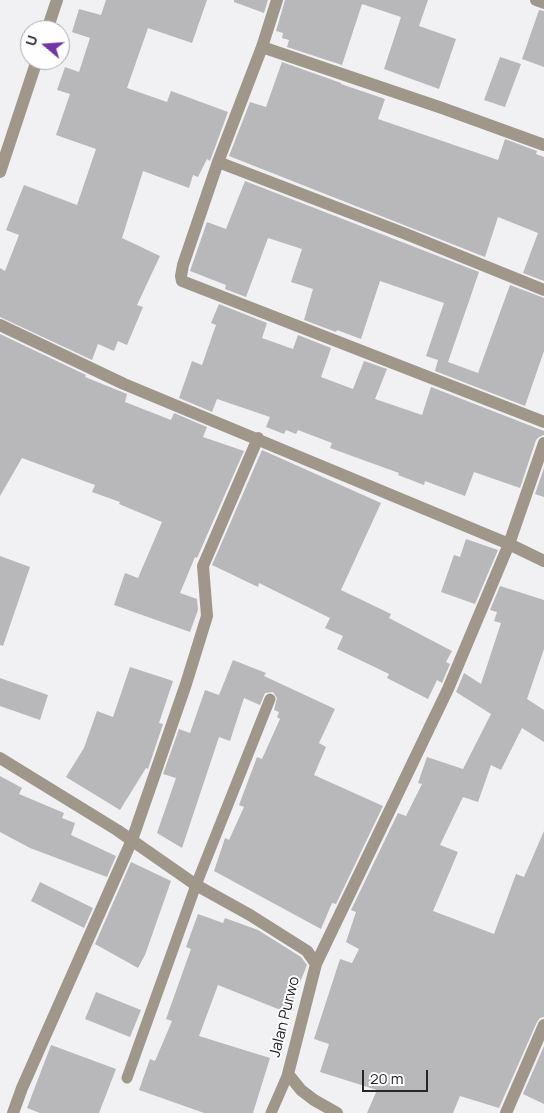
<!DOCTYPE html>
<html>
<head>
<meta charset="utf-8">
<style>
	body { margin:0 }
	#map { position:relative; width:544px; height:1113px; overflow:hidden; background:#f1f0f3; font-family:Manrope,sans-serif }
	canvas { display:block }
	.north { position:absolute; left:20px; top:20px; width:50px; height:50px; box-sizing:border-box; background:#fefdff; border:1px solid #a8a7a9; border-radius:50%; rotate:288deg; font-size:14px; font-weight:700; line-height:20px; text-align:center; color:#262527 }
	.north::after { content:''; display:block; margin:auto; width:18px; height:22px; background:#7334aa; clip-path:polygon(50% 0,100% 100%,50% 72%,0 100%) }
	.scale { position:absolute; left:362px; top:1070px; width:66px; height:22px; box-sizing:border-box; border:2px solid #262527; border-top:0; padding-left:6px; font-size:15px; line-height:18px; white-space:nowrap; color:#262527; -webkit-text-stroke:4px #fefdff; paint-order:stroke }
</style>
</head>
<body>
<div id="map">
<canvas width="544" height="1113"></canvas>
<div class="north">U</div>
<div class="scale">20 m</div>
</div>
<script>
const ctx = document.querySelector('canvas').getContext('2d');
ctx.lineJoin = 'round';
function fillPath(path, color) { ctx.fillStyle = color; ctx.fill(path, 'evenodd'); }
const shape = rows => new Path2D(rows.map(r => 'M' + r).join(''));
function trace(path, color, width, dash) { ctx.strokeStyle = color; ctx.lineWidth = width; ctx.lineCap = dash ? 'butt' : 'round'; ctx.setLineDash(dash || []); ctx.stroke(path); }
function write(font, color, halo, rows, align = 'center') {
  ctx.font = font + ' Manrope,sans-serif'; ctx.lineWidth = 4; ctx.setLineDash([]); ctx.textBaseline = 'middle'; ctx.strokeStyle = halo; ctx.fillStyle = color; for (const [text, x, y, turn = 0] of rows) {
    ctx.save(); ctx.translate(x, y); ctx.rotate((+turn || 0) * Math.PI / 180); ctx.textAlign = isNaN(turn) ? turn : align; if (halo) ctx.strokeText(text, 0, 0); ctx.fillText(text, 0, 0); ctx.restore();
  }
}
fillPath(shape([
	[106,0,207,0,192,43,148,28,127,88,167,102,171,91,228,112,210,161,207,159,198,177,193,175,189,188,143,171,122,238,160,256,137,305,143,307,127,345,118,341,114,351,98,344,92,360,0,317,0,268,5,271,19,235,6,230,24,185,77,205,96,149,56,135,70,94,57,90,65,67,79,72,90,38,72,32,79,9,101,15],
	[234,0,268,0,264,13,234,2],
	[285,0,428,0,419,26,456,39,439,89,384,69,401,17,362,4,342,65,287,47,289,40,282,38,283,33,276,31],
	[539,10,544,11,544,67,522,59],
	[500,57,521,64,505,107,484,100],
	[282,62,341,83,341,84,385,99,378,119,498,160,505,139,537,151,536,154,544,157,544,281,523,273,538,233,498,217,485,257,229,156,250,102,266,107],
	[245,181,479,272,448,362,478,373,510,285,544,298,544,351,525,406,435,371,438,360,426,356,444,303,380,281,361,339,337,330,336,332,304,320,313,289,291,282,302,249,268,238,246,297,225,289,226,285,190,271,207,222,226,229],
	[219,304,267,323,262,338,293,349,298,335,331,348,321,377,353,389,364,361,387,369,375,399,422,415,431,387,544,431,544,435,539,437,536,440,520,488,474,472,465,496,425,481,424,485,398,475,399,473,330,448,332,443,298,430,296,434,286,430,284,434,266,427,270,417,217,399,212,412,179,398,192,361,202,365,216,325,211,323],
	[0,334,86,375,85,377,127,394,125,402,171,420,174,413,207,427,203,437,244,451,197,558,195,557,180,593,197,599,198,610,190,632,114,605,125,573,138,578,162,522,119,504,120,502,92,492,95,485,22,458,0,496],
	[262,450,381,503,341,590,391,614,389,618,452,651,446,662,450,664,442,683,437,680,428,699,387,678,389,674,337,649,343,636,325,628,330,618,259,583,258,587,212,565],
	[544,468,544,497,535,494],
	[466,539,498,550,475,604,441,592,454,555,460,557],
	[0,556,30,567,3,646,0,645],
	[500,586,544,600,544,649,527,699,544,710,544,742,522,728,501,770,491,765,478,802,463,797,440,845,458,852,433,911,494,934,516,874,524,877,544,831,544,1017,540,1018,537,1022,499,1108,460,1096,453,1113,367,1113,377,1090,320,1072,329,1044,314,1039,340,959,352,963,359,949,346,942,356,912,351,910,398,813,406,816,422,784,418,783,427,757,463,769,491,714,456,692,464,673,481,684,501,623,494,621,497,612,490,610],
	[233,660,266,673,264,676,335,709,319,743,326,747,314,775,383,806,336,904,332,903,321,929,214,871,225,838,229,840,244,807,239,805,257,757,262,759,280,719,277,717,279,712,274,710,277,698,273,692,265,693,260,705,244,698,230,741,219,737,182,848,157,833,176,778,163,774,179,729,190,733,205,690,219,695],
	[130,667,173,681,159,723,163,724,148,769,146,768,120,810,66,777,84,748,97,711,113,717],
	[0,678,48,695,40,720,0,706],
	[0,776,22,788,19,794,64,813,62,818,75,823,71,835,116,856,107,877,30,848,0,832],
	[131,862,171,881,145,955,138,968,95,944],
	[40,882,93,908,84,928,31,901],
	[198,914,223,923,225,918,258,930,301,957,307,965,288,1013,218,985,199,1036,270,1058,253,1113,204,1113,139,1090,150,1059,155,1061,172,1021,166,1019,191,949,186,947],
	[96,992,141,1010,130,1037,85,1019],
	[51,1045,116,1069,99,1113,40,1113,27,1108],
	[544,1046,544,1104,523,1094]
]), '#b8b7ba');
trace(shape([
	[127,1078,196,885,270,699],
	[271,1113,288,1074]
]), '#9f988a', 11);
trace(shape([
	[277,0,262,47,218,162,183,265,181,276,182,281,544,422],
	[536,0,544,3],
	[47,30,57,0],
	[262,47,442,108,544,145],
	[218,162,406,234,544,290],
	[0,172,37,60],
	[0,325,124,384,509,544,544,561],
	[0,758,117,830,196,885,250,915,307,951,316,964],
	[13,1113,22,1088,132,840,186,684,207,616,203,566,258,438],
	[337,1113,314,1100,301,1090,288,1074,316,964,448,689,509,544,544,443],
	[506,1113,544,1025]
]), '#9f988a', 12);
write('15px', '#262527', '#fefdff', [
	["Jalan Purwo",285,1017,-76]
]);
</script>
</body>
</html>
